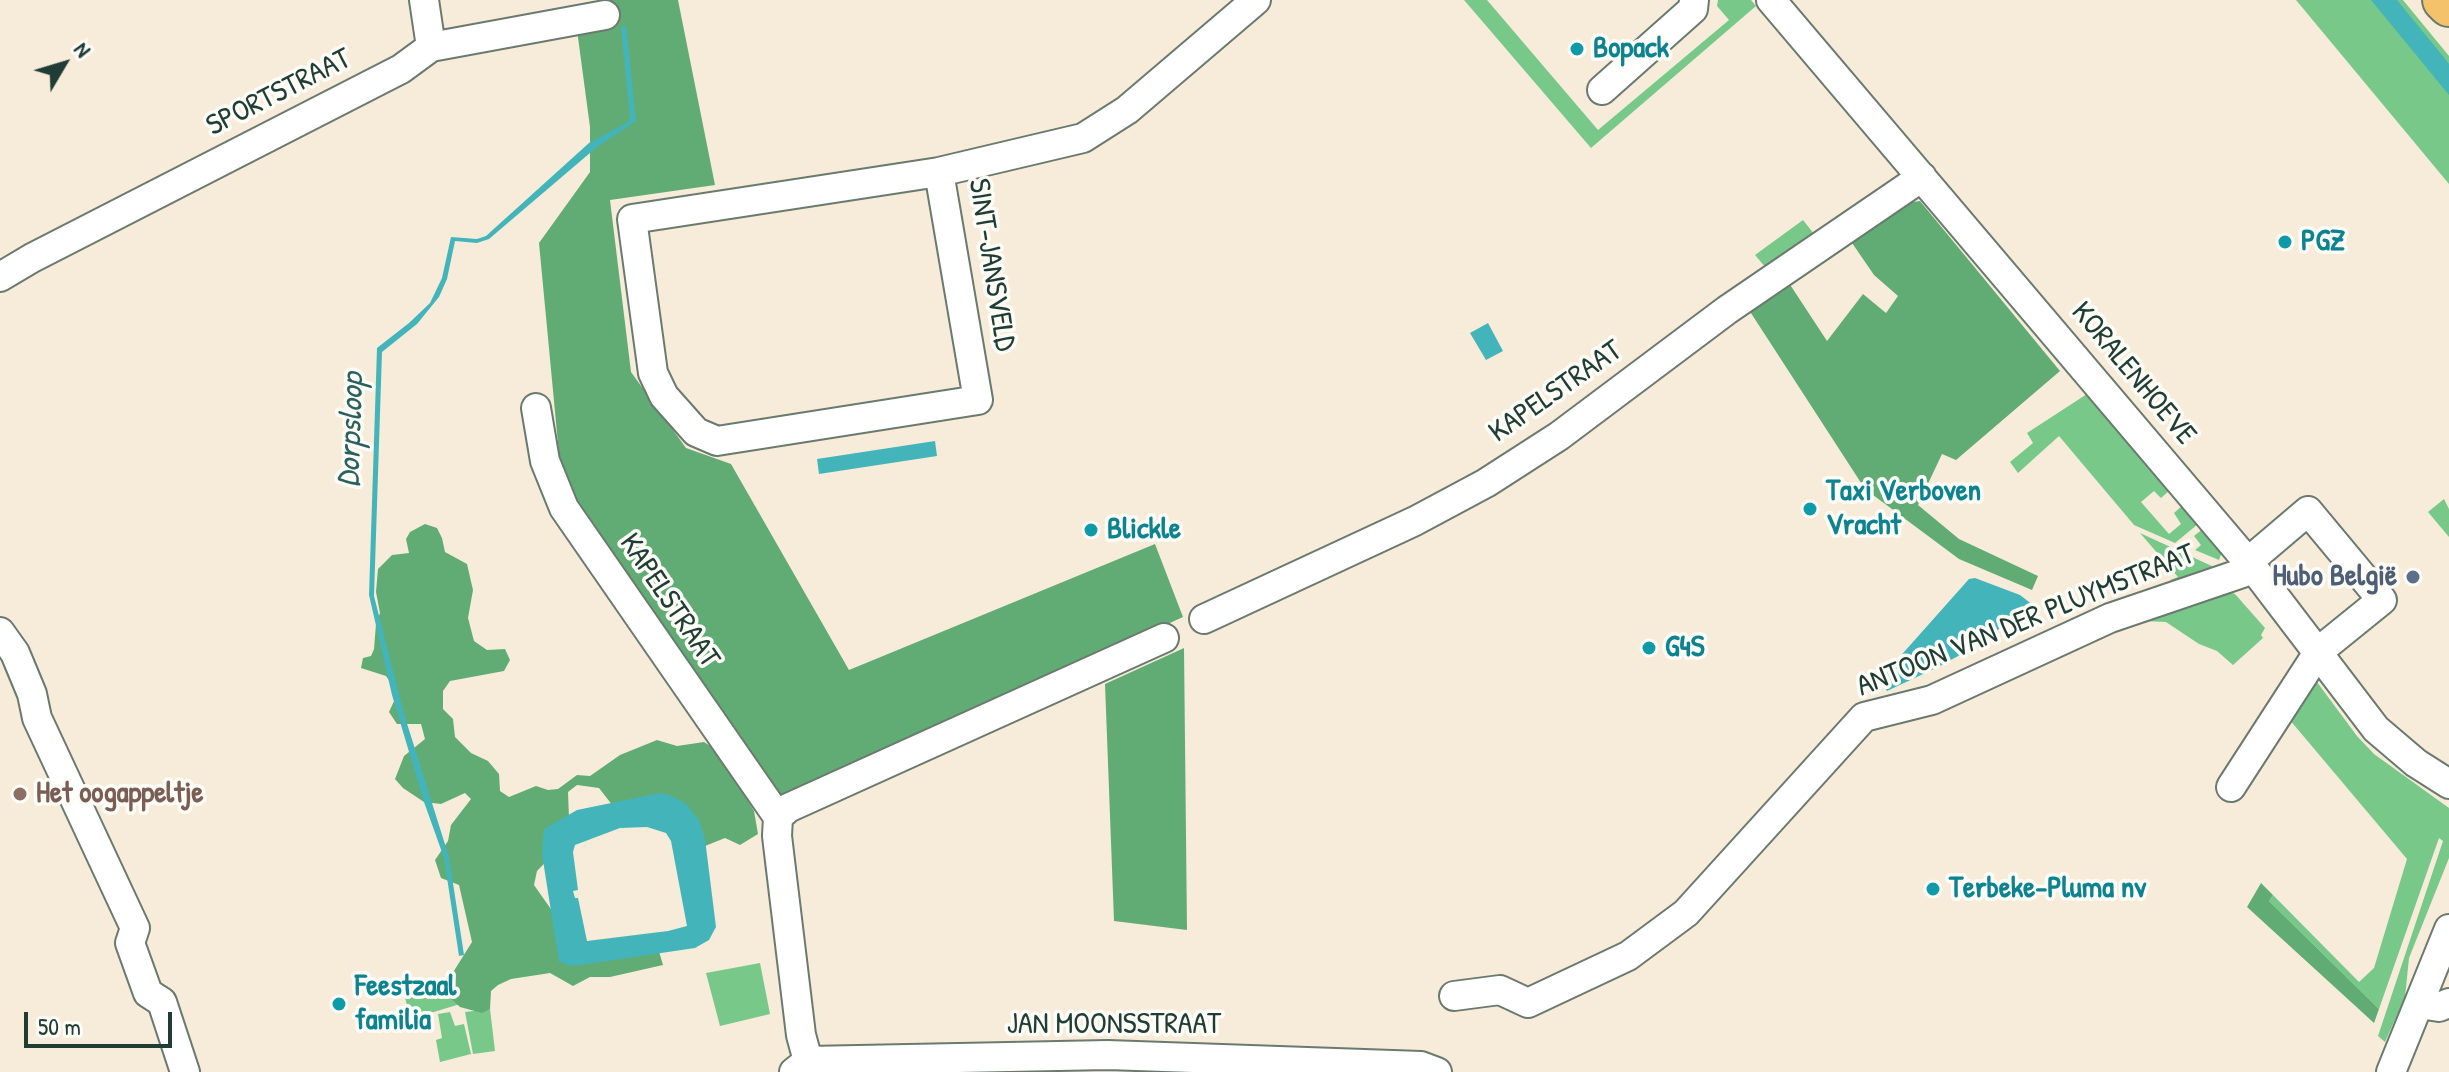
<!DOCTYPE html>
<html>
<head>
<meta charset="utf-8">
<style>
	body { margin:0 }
	#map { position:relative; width:2449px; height:1072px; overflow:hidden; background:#f7ecd9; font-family:"Patrick Hand",sans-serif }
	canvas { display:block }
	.north { position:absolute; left:24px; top:24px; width:80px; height:80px; -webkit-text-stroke:6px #fdfcf7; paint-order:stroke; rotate:52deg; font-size:22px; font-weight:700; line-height:32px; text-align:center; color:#1f3d34 }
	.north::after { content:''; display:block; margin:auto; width:28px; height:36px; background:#1f3d34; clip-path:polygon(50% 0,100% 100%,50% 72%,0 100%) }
	.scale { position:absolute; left:24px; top:1012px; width:148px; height:36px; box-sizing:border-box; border:4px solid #1f3d34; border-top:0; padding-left:10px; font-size:24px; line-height:28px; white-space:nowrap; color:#1f3d34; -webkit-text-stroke:6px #fdfcf7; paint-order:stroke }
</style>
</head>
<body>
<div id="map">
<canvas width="2449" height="1072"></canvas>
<div class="north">N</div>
<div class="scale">50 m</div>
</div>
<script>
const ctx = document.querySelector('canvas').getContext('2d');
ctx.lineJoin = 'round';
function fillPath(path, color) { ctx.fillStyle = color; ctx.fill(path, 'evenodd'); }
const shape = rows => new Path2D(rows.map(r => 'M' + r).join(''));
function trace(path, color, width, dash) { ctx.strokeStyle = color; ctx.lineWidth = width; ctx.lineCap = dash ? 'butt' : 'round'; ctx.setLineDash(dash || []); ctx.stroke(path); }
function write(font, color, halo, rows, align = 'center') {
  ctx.font = font + ' "Patrick Hand",sans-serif'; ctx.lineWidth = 7; ctx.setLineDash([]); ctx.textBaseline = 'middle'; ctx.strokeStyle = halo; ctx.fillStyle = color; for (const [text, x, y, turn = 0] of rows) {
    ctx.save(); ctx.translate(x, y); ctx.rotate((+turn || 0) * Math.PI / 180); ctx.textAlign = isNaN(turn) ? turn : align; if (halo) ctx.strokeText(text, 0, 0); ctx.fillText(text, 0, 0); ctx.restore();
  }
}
fillPath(shape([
	[1464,0,1487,0,1598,130,1729,20,1717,6,1718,0,1751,0,1756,6,1591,148],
	[2296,0,2403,0,2449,56,2449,184],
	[1803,220,1814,234,1766,268,1755,255],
	[2087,394,2170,490,2161,498,2154,491,2141,502,2169,534,2181,524,2174,513,2183,505,2198,524,2175,543,2134,525,2059,436,2018,473,2010,462,2033,443,2027,433],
	[2444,499,2449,509,2449,537,2428,512],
	[2204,528,2222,552,2219,560,2195,550,2201,545,2194,536],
	[2140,533,2214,567,2209,573,2181,582,2170,580,2178,577],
	[2226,591,2235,594,2265,628,2261,635,2263,638,2233,665,2217,651,2199,644,2166,622,2142,621],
	[2314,678,2357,736,2374,754,2449,808,2449,858,2409,958,2405,997,2385,1042,2378,1036,2443,841,2439,838,2379,1009,2269,901,2273,895,2359,982,2374,968,2407,859,2289,719],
	[760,963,770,1014,720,1026,706,973],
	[455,982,460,1004,411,1019,405,998],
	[490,1009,495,1051,473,1054,465,1012],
	[450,1012,455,1026,464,1024,471,1054,440,1062,436,1040,442,1038,438,1014]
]), '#77c889');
fillPath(shape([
	[611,0,678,0,715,185,610,200,631,372,686,448,731,464,849,670,1155,544,1183,617,774,803,575,503,561,475,539,243,590,172,590,127,577,30,616,21],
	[1920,201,2060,371,1956,460,1942,454,1918,505,1959,539,2038,576,2032,590,1959,559,1865,489,1749,310,1787,280,1827,341,1863,294,1886,313,1898,296,1874,275,1850,240,1905,203],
	[425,524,437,528,442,538,445,552,467,564,473,590,468,618,474,641,487,650,505,649,510,660,504,671,450,681,443,691,443,709,453,719,455,737,471,753,488,761,499,774,500,791,509,797,536,786,548,790,558,789,577,775,590,776,620,755,657,740,677,746,704,742,718,751,754,811,758,834,740,845,725,838,695,850,678,828,613,806,599,788,577,785,568,792,569,818,562,845,537,871,534,885,560,922,566,940,658,948,663,965,610,977,590,977,573,986,550,973,511,979,498,985,491,991,490,1009,482,1013,460,1007,448,996,452,974,472,942,459,885,441,878,435,860,448,841,451,825,471,799,465,793,441,804,424,802,403,788,395,779,404,756,425,739,421,724,397,724,389,712,395,699,391,683,386,676,361,668,363,658,371,656,374,649,376,624,380,613,376,592,378,569,392,555,409,553,406,539,410,532],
	[1184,648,1187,930,1114,921,1105,684],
	[2261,883,2273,895,2269,901,2379,1009,2374,1023,2247,907]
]), '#61ac75');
fillPath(shape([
	[2371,0,2397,0,2442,55,2449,64,2449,95],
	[626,25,636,121,597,147,489,239,477,243,455,241,447,279,439,297,417,324,382,352,374,596,404,714,449,857,464,955,459,956,444,858,424,802,392,695,369,595,377,348,409,323,430,303,442,278,451,237,477,239,486,236,589,143,628,122,630,118,621,27],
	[1488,323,1503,351,1486,360,1470,333],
	[935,441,937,456,819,474,817,459],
	[1975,578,2020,595,2033,605,1971,649,1938,667,1887,691,1880,679,1969,579],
	[660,793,672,796,686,804,699,820,705,839,716,927,709,940,695,948,573,966,559,962,542,854,544,829,577,810],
	[647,827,666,833,671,841,687,926,668,931,587,941,578,898,575,898,573,891,578,890,573,852,575,845,620,828]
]), '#44b4bb');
const minor = shape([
	[424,0,431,47],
	[1771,0,2254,569,2376,729,2416,763,2449,784],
	[1602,90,1693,9,1694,0],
	[939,172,632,219,653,373,664,396,696,432,717,441,978,400,939,172,1083,138,1127,110,1256,0],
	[0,277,32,258,401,69,431,47,605,15],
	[536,408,545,461,564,508,778,817,777,836,801,1035,808,1061],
	[1204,619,1415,521,1486,483,1559,436,1727,310,1922,177],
	[0,632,15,653,32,694,37,718,135,928,130,943,148,993,162,1002,185,1072],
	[2231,787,2319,651,2382,600,2308,511,2248,562],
	[778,817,788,808,1164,638],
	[1454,996,1500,990,1528,1003,1628,956,1686,913,1864,717,1932,700,2110,618,2254,569],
	[2419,1004,2439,1007,2449,1003],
	[794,1072,808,1061,1108,1055,1421,1066,1437,1072],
	[2391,1072,2449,929]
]);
const highway = shape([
	[2444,0,2449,5]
]);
trace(minor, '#6b7a6e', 32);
trace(highway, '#6b7a6e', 46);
trace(minor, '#fff', 28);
trace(highway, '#f3c26a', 42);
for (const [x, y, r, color] of [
	[1577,49,8,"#0f9aa8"],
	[2285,242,8,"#0f9aa8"],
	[1810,509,8,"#0f9aa8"],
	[1091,530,8,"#0f9aa8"],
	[2413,577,8,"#5c6f8a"],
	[1649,648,8,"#0f9aa8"],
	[20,794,8,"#8d6e63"],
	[1933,889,8,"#0f9aa8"],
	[339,1004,8,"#0f9aa8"]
]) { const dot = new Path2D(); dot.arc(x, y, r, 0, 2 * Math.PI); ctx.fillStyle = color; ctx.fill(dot); trace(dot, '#fdfcf7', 3); }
write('bold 30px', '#0d838f', '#fdfcf7', [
	["Bopack",1593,49],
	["PGZ",2301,242],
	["Taxi Verboven",1826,492],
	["Vracht",1826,526],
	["Blickle",1107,530],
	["G4S",1665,648],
	["Terbeke-Pluma nv",1949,889],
	["Feestzaal",355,987],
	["familia",355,1021]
], 'left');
write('30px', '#1f3d34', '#fdfcf7', [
	["SPORTSTRAAT",279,93,-27],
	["SINT-JANSVELD",991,265,81],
	["KORALENHOEVE",2133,374,50],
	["KAPELSTRAAT",1556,392,-35],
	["KAPELSTRAAT",669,601,56],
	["ANTOON VAN DER PLUYMSTRAAT",2026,621,-22],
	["JAN MOONSSTRAAT",1114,1025]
]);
write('bold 30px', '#4e5e75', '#fdfcf7', [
	["Hubo België",2397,577]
], 'right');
write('bold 30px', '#785e54', '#fdfcf7', [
	["Het oogappeltje",36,794]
], 'left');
write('italic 32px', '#2a615c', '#fdfcf7', [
	["Dorpsloop",352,430,-88]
]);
</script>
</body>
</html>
